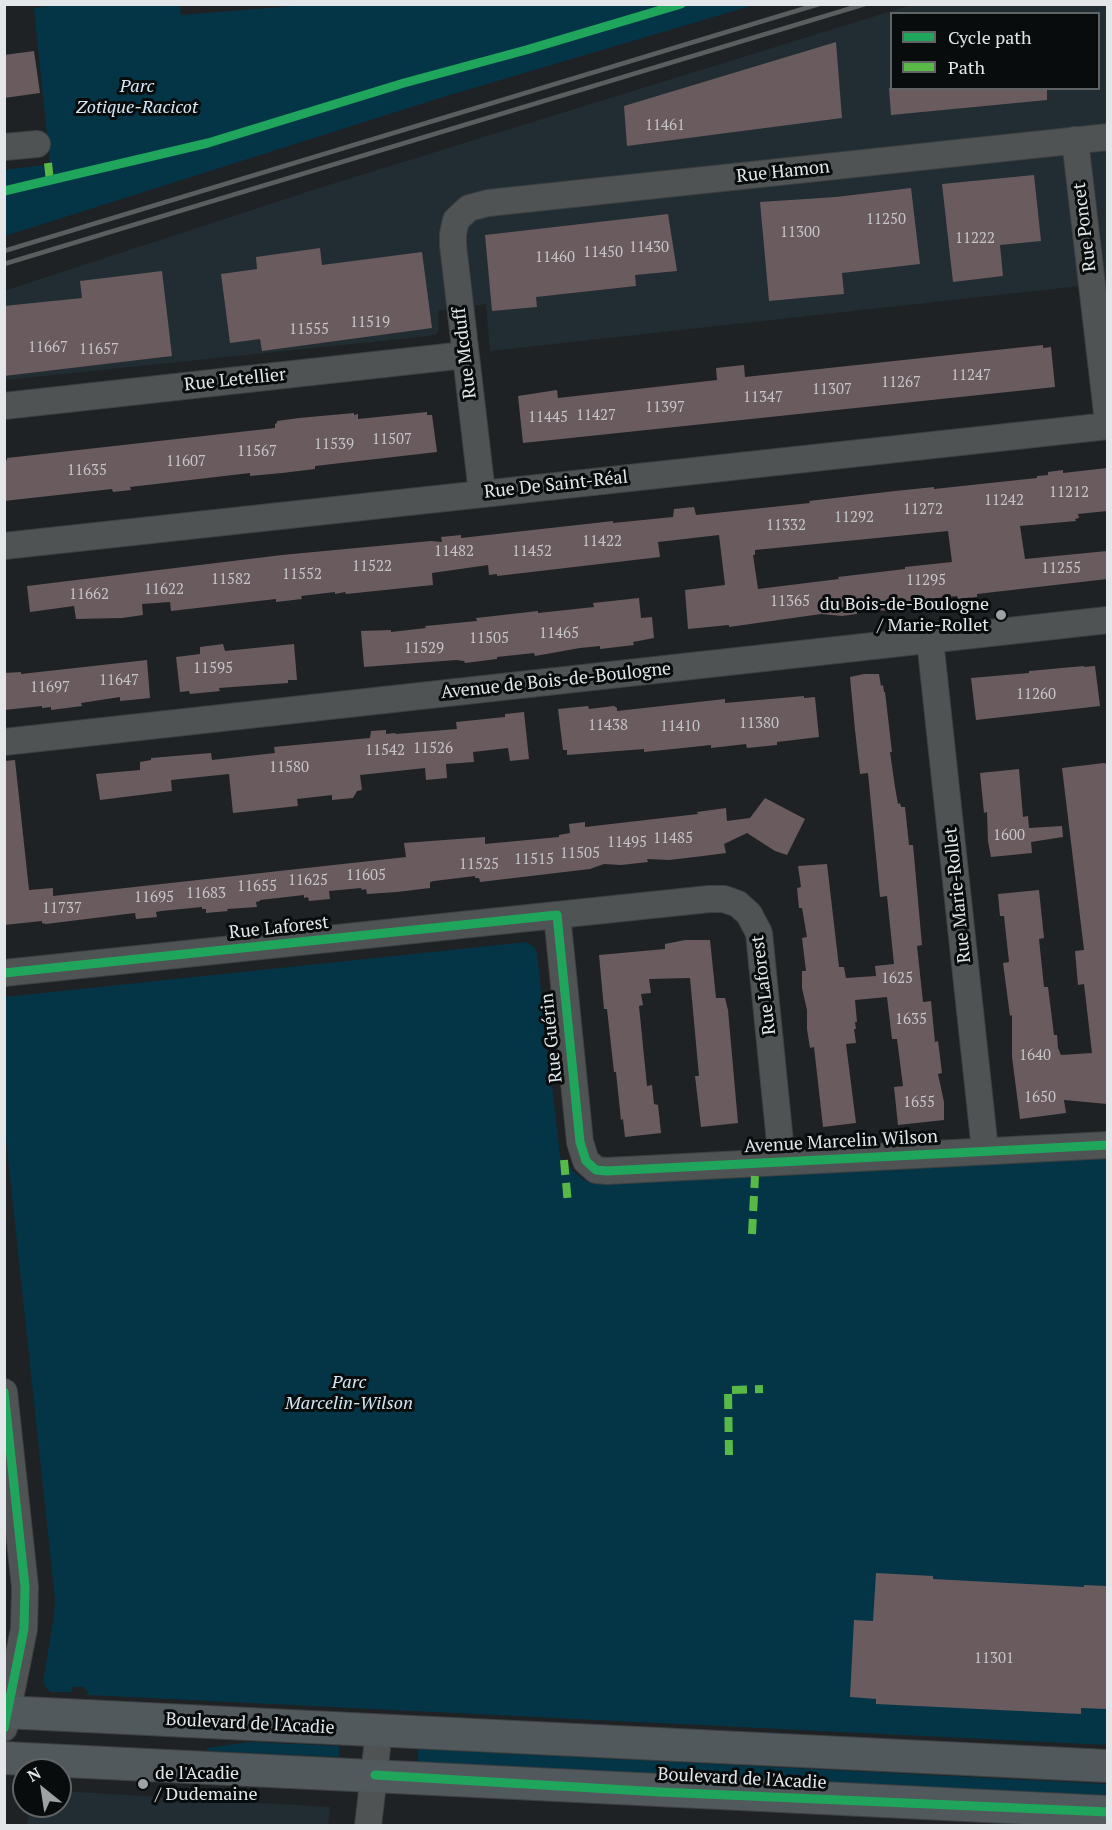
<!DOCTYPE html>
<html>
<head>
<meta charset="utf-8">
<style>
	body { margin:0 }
	#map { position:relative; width:1112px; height:1830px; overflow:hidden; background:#1f2224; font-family:"PT Serif",serif }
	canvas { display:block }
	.frame { position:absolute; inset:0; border:6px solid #e3e7ea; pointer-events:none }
	.legend { position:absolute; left:890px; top:12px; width:210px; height:78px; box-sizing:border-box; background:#090c0d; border:2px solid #606465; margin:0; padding:8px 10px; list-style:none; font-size:18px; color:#e3e7ea }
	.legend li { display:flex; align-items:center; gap:12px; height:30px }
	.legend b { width:30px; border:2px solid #606465 }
	.north { position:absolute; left:12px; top:1758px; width:60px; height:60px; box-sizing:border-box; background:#090c0d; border:2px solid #606465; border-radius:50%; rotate:330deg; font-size:16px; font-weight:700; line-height:24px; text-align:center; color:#e3e7ea }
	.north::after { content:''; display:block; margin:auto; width:21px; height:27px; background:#9ea2a5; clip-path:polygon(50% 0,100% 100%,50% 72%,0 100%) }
</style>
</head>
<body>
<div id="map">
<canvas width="1112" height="1830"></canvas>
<div class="frame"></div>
<ul class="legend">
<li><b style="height:8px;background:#20a55d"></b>Cycle path</li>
<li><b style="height:8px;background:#58b947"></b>Path</li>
</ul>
<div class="north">N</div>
</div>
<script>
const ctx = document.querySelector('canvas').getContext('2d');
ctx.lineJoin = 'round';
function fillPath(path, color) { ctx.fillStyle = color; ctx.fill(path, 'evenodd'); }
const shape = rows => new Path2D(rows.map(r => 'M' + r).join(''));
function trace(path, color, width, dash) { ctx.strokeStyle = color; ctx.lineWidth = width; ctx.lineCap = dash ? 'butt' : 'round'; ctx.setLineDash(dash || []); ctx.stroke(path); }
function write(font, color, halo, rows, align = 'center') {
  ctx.font = font + ' "PT Serif",serif'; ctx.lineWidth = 6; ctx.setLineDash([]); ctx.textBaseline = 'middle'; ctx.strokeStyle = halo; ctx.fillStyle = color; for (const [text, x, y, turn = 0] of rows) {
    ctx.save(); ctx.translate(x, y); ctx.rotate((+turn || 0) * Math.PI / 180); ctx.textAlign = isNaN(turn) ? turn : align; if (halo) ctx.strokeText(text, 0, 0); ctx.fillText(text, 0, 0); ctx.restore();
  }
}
fillPath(shape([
	[911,5,1107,5,1107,283,490,351,486,304,438,311,439,330,436,334,429,336,5,380,4,291,319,188],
	[892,14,1098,14,1098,88,892,88],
	[60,1791,330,1807,328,1825,26,1825,31,1806,60,1806]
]), '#212d32');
fillPath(shape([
	[62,4,180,4,181,15,318,4,754,5,443,97,5,236,5,170,50,164,34,8],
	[527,942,535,948,537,954,560,1156,563,1165,568,1164,573,1171,585,1181,611,1184,1107,1158,1107,1745,88,1695,88,1691,85,1690,84,1687,72,1687,72,1692,51,1692,47,1689,43,1682,54,1616,55,1599,5,1130,4,997],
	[249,1742,339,1746,339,1757,207,1751,207,1748],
	[418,1749,1107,1784,1107,1796,418,1762]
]), '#043547');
fillPath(shape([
	[836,42,842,118,627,146,624,106],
	[34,51,40,93,4,98,4,55],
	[889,88,1047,88,1047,100,891,115],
	[1034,175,1041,241,1000,245,1003,276,953,282,942,184],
	[911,188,920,264,842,273,844,294,769,301,760,202,836,197],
	[668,214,677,271,635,275,636,286,536,297,537,307,492,311,485,235],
	[320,248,322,265,422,252,432,328,262,351,260,339,230,343,221,274,257,269,256,257],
	[162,271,172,356,4,376,4,306,82,298,80,281],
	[1043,345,1043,348,1051,347,1055,387,523,443,518,396,557,390,558,398,717,380,716,368,744,365,745,377],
	[427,412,427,415,432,415,437,452,315,466,315,469,282,473,250,476,250,473,130,487,131,490,113,492,112,489,4,501,4,461,7,460,7,458,275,428,275,424,277,423,277,421,299,418,354,413,354,415,358,414,358,419],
	[1107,468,1107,511,1078,514,1079,518,1075,519,1076,521,1020,526,1025,559,1107,551,1107,579,977,594,977,597,958,599,957,596,901,602,901,608,888,611,856,608,857,614,842,616,821,614,729,627,729,625,688,629,685,590,725,585,719,535,658,542,660,557,497,576,497,574,489,575,488,565,432,573,433,585,346,594,345,592,335,594,335,592,301,596,302,599,276,602,276,599,171,611,170,602,142,604,143,615,122,618,76,619,74,606,30,612,27,586,282,555,431,541,442,542,441,537,461,535,461,538,613,521,613,523,673,517,674,509,694,507,696,515,810,503,809,501,895,491,934,487,934,489,1037,478,1037,476,1048,475,1048,472,1063,470,1063,473],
	[948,531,952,562,905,567,905,569,838,577,839,579,758,589,753,555,755,555,755,550],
	[639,598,641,618,652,617,654,638,633,642,634,645,600,649,600,646,580,648,535,656,534,653,497,657,497,659,465,663,464,661,456,660,364,667,361,631,391,630,391,632,426,628,425,626,477,621,476,618,538,611,538,613,594,607,593,603],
	[223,644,225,651,294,644,297,680,288,680,288,683,219,688,220,691,190,694,189,691,180,692,176,657,200,654,200,647],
	[147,660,150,698,120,701,120,697,81,703,82,706,51,710,51,707,42,708,42,706,4,710,4,673,21,672,21,674],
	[1084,666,1084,667,1095,666,1100,706,976,720,971,678,1029,673,1029,671],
	[864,674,879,674,881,686,883,685,884,692,885,692,892,752,890,752,895,787,898,804,900,803,901,807,905,807,909,845,913,845,922,945,917,946,923,1002,931,1001,935,1042,938,1041,942,1073,938,1074,944,1102,944,1120,898,1125,894,1087,903,1086,897,1039,892,1039,887,997,855,1000,857,1022,855,1022,856,1029,854,1029,856,1043,846,1044,856,1123,823,1127,814,1047,810,1048,807,1029,807,1010,802,988,802,971,806,971,802,938,807,937,802,908,799,908,797,888,801,887,798,866,827,864,839,967,844,967,846,978,876,976,875,966,894,964,887,896,880,897,868,773,860,774,855,730,850,677],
	[804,696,804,698,815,697,819,737,777,742,777,745,747,748,746,744,711,748,711,745,644,752,644,749,567,755,567,750,563,750,558,709,588,706,589,709,614,706,617,708,617,711,725,699,725,703],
	[524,712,529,759,510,761,508,748,473,752,474,762,446,764,447,778,426,780,425,768,360,775,362,790,357,791,353,798,332,800,332,795,297,799,298,806,233,813,229,774,171,780,172,791,100,800,96,774,140,770,140,762,151,760,151,758,211,753,212,760,275,753,274,747,370,738,371,731,386,730,386,734,395,733,396,734,457,729,456,722,505,717,505,714],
	[15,760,29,890,53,888,53,896,406,857,404,843,485,837,485,844,559,837,559,835,570,833,569,824,585,822,585,827,698,814,697,812,726,808,727,821,750,818,765,798,805,819,787,855,775,851,747,833,724,844,726,853,703,856,669,860,647,859,648,862,621,865,604,864,590,869,480,882,479,878,475,878,475,876,434,881,430,882,430,888,397,892,367,894,366,889,362,890,361,888,329,891,330,899,309,901,308,897,304,898,304,895,260,900,260,901,256,902,257,907,227,909,228,911,206,913,206,909,202,909,202,907,161,911,156,912,157,917,136,919,135,913,46,924,42,923,42,921,4,925,4,761],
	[1104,763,1107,764,1107,1104,1064,1100,1066,1113,1020,1119,1012,1057,1012,1015,1010,1016,1003,963,1009,962,1004,916,1000,916,998,894,1039,890,1044,938,1039,939,1044,987,1048,987,1054,1035,1057,1035,1058,1048,1061,1055,1092,1053,1084,984,1078,985,1075,951,1084,950,1062,768],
	[1019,769,1023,817,1028,816,1029,828,1062,826,1063,837,1031,842,1032,853,991,857,988,841,987,812,984,813,980,773],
	[685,940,710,940,716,998,725,998,728,1010,738,1123,701,1127,695,1076,699,1076,690,978,649,979,651,993,641,994,643,1005,639,1006,647,1086,652,1085,654,1104,658,1105,661,1133,625,1137,623,1119,621,1120,616,1072,614,1072,607,1009,604,1009,599,955,665,949,665,944],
	[876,1573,933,1576,933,1579,1084,1587,1084,1585,1107,1586,1106,1709,1081,1708,1081,1714,876,1704,876,1699,850,1697,854,1620,873,1621]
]), '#6a5b5f');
const minor = shape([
	[1075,140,1108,421],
	[4,147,37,144],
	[4,406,465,355],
	[482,493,453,245,453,234,456,220,469,208,488,203,1108,137],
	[4,546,1108,426],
	[930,640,985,1150],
	[4,742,1108,620],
	[557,915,580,1142,586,1161,596,1170,607,1171,1108,1145],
	[4,973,709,899,724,899,738,904,749,914,759,933,782,1162],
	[4,1392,25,1587,24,1629,4,1728],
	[368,1826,379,1731]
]);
const major = shape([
	[4,1712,1108,1766],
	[4,1758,1108,1812]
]);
trace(minor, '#3d3f41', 28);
trace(major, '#3d3f41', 34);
trace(minor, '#505354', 26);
trace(major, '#51595d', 32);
trace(shape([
	[4,251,819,4],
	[4,264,865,4]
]), '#5b5e5f', 4.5);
trace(shape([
	[48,163,50,181],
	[564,1160,568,1204],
	[752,1234,755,1176],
	[729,1455,728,1390,763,1389]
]), '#58b947', 8, [15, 8]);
trace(shape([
	[4,191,208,143,404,83,526,50,681,4],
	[4,973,557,915,580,1142,586,1161,596,1170,607,1171,1108,1145],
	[4,1392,25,1587,24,1629,4,1728],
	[375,1775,660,1792,1108,1812]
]), '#20a55d', 9);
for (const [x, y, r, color] of [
	[1001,615,6,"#9ea2a5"],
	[143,1784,6,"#9ea2a5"]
]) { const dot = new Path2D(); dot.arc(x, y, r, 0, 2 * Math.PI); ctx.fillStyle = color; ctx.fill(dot); trace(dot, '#090c0d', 2); }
write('15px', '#c5c4c7', null, [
	["11461",665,126],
	["11250",886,220],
	["11300",800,233],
	["11222",975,239],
	["11430",649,248],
	["11450",603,253],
	["11460",555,258],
	["11519",370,323],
	["11555",309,330],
	["11667",48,348],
	["11657",99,350],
	["11247",971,376],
	["11267",901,383],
	["11307",832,390],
	["11347",763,398],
	["11397",665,408],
	["11427",596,416],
	["11445",548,418],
	["11507",392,440],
	["11539",334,445],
	["11567",257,452],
	["11607",186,462],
	["11635",87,471],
	["11212",1069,493],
	["11242",1004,501],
	["11272",923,510],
	["11292",854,518],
	["11332",786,526],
	["11422",602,542],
	["11482",454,552],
	["11452",532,552],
	["11522",372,567],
	["11255",1061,569],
	["11552",302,575],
	["11582",231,580],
	["11295",926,581],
	["11622",164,590],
	["11662",89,595],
	["11365",790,602],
	["11465",559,634],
	["11505",489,639],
	["11529",424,649],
	["11595",213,669],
	["11647",119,681],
	["11697",50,688],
	["11260",1036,695],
	["11380",759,724],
	["11438",608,726],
	["11410",680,727],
	["11526",433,749],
	["11542",385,751],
	["11580",289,768],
	["1600",1009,836],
	["11485",673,839],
	["11495",627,843],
	["11505",580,854],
	["11515",534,860],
	["11525",479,865],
	["11605",366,876],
	["11625",308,881],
	["11655",257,887],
	["11683",206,894],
	["11695",154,898],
	["11737",62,909],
	["1625",897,979],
	["1635",911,1020],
	["1640",1035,1056],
	["1650",1040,1098],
	["1655",919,1103],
	["11301",994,1659]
]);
write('italic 18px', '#d3e8f4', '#090c0d', [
	["Parc",137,87],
	["Zotique-Racicot",137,108],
	["Parc",349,1383],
	["Marcelin-Wilson",349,1404]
]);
write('18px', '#e3e7ea', '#090c0d', [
	["Rue Hamon",783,172,-6],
	["Rue Poncet",1085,227,-97],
	["Rue Mcduff",465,353,-97],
	["Rue Letellier",235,380,-6],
	["Rue De Saint-Réal",556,485,-6],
	["Avenue de Bois-de-Boulogne",556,681,-6],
	["Rue Marie-Rollet",958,895,-96],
	["Rue Laforest",279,928,-6],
	["Rue Laforest",764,985,-97],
	["Rue Guérin",552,1038,-96],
	["Avenue Marcelin Wilson",841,1142,-3],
	["Boulevard de l'Acadie",250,1724,3],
	["Boulevard de l'Acadie",742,1779,3]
]);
write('18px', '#e3e7ea', '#090c0d', [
	["du Bois-de-Boulogne",989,605],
	["/ Marie-Rollet",989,626],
	["de l'Acadie",155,1774,"left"],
	["/ Dudemaine",155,1795,"left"]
], 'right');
</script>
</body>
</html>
